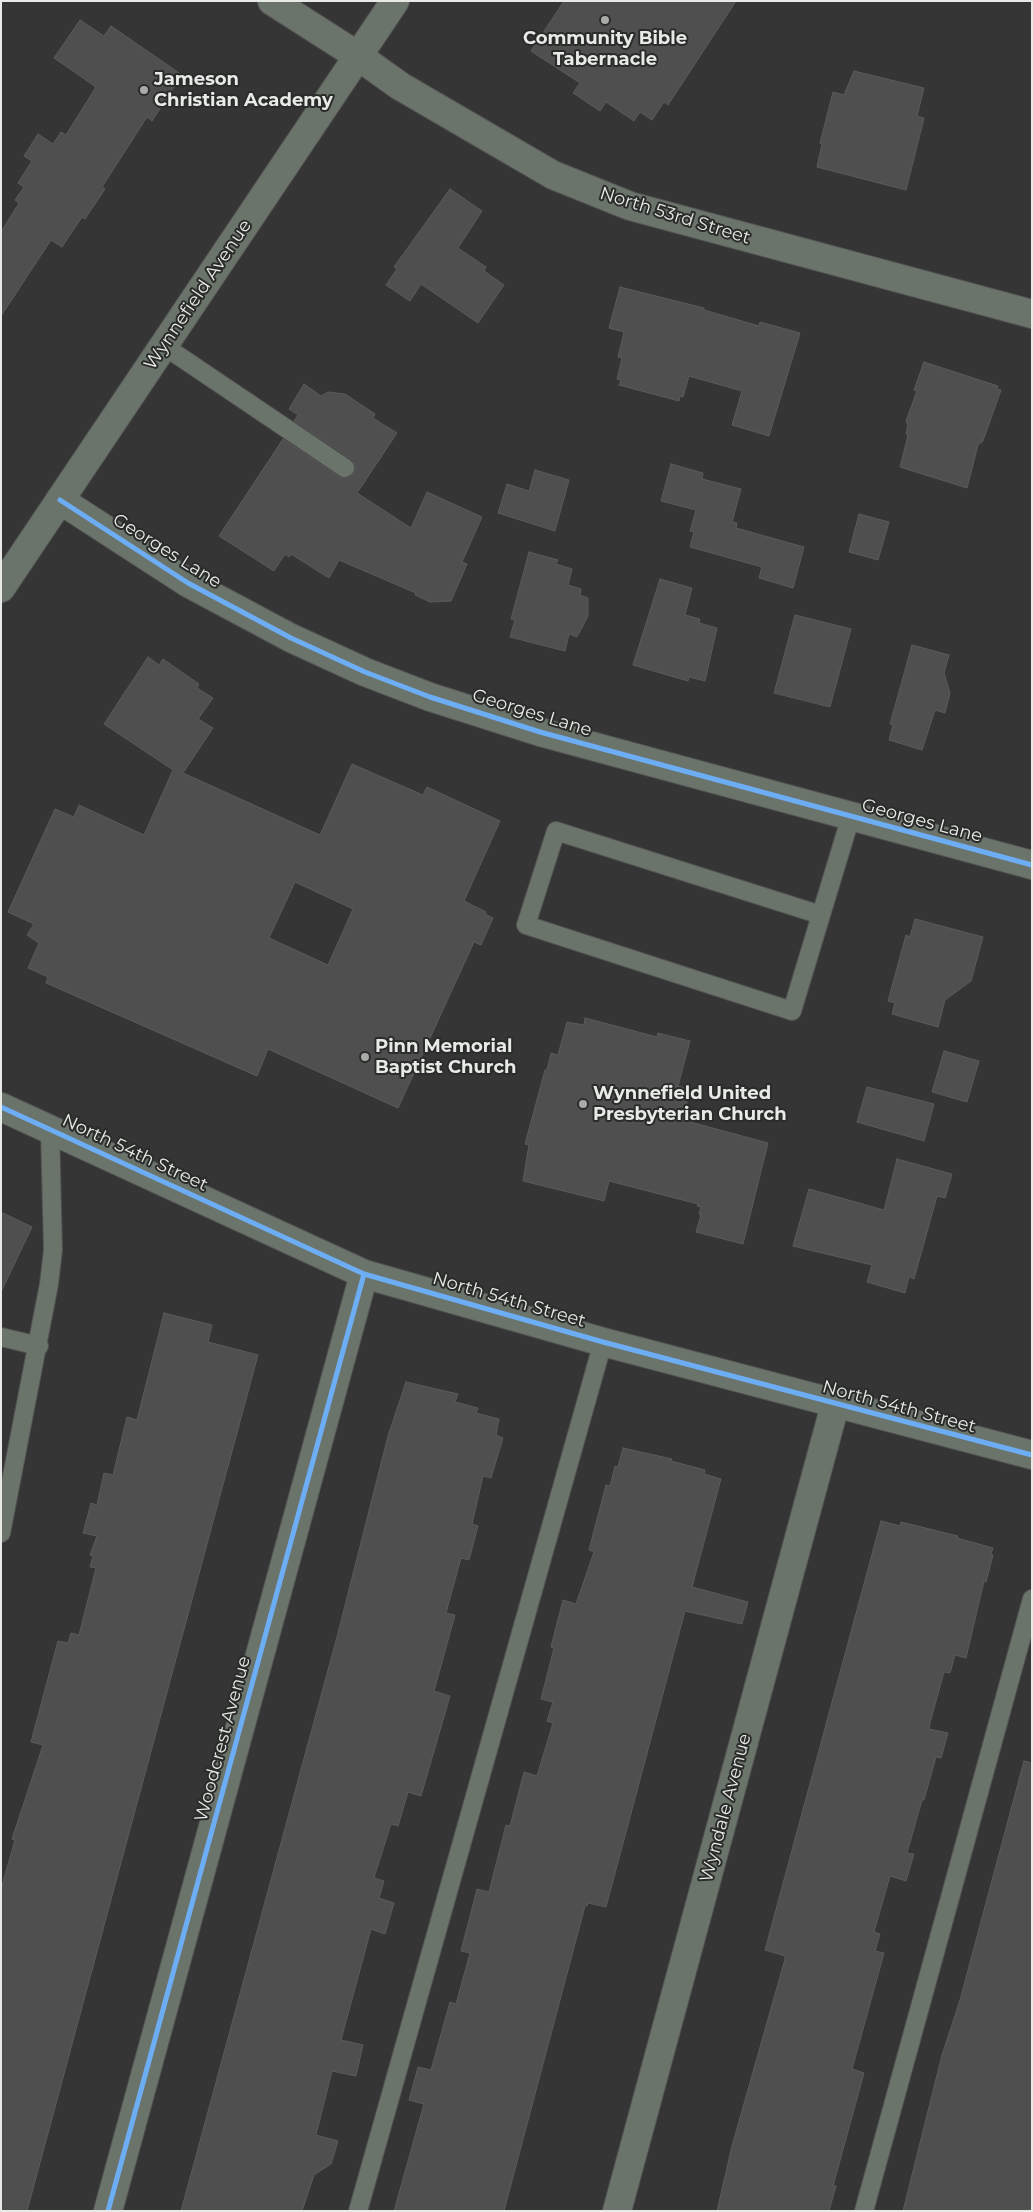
<!DOCTYPE html>
<html>
<head>
<meta charset="utf-8">
<style>
	body { margin:0 }
	#map { position:relative; width:1033px; height:2212px; overflow:hidden; background:#353535; font-family:Montserrat,sans-serif }
	canvas { display:block }
	.frame { position:absolute; inset:0; border:2px solid #e8eae8; pointer-events:none }
</style>
</head>
<body>
<div id="map">
<canvas width="1033" height="2212"></canvas>
<div class="frame"></div>
</div>
<script>
const ctx = document.querySelector('canvas').getContext('2d');
ctx.lineJoin = 'round';
function fillPath(path, color) { ctx.fillStyle = color; ctx.fill(path, 'evenodd'); }
const shape = rows => new Path2D(rows.map(r => 'M' + r).join(''));
function trace(path, color, width, dash) { ctx.strokeStyle = color; ctx.lineWidth = width; ctx.lineCap = dash ? 'butt' : 'round'; ctx.setLineDash(dash || []); ctx.stroke(path); }
function write(font, color, halo, rows, align = 'center') {
  ctx.font = font + ' Montserrat,sans-serif'; ctx.lineWidth = 4; ctx.setLineDash([]); ctx.textBaseline = 'middle'; ctx.strokeStyle = halo; ctx.fillStyle = color; for (const [text, x, y, turn = 0] of rows) {
    ctx.save(); ctx.translate(x, y); ctx.rotate((+turn || 0) * Math.PI / 180); ctx.textAlign = isNaN(turn) ? turn : align; if (halo) ctx.strokeText(text, 0, 0); ctx.fillText(text, 0, 0); ctx.restore();
  }
}
const building = shape([
	[564,1,736,1,668,105,664,102,652,120,640,112,634,121,606,102,600,111,573,93,580,83,531,51,564,1],
	[80,20,104,36,111,26,182,75,152,121,147,117,102,187,105,189,85,219,82,217,62,247,51,240,1,316,1,232,19,203,15,200,24,187,18,183,32,161,24,156,38,134,53,144,61,132,66,135,96,87,54,58,80,20],
	[854,71,924,88,917,116,924,118,906,190,817,167,822,144,820,143,833,92,844,95,854,71],
	[450,189,482,211,458,248,486,267,484,271,504,285,478,323,421,284,410,301,386,285,397,269,394,267,450,189],
	[620,287,704,308,704,310,759,326,760,322,800,333,769,436,732,425,742,391,689,376,683,397,680,396,679,401,619,385,621,380,617,379,622,358,618,357,624,332,609,328,620,287],
	[924,362,998,386,997,389,1001,390,983,441,978,445,967,488,900,467,908,435,906,434,908,425,906,421,917,391,914,390,924,362],
	[304,384,321,396,328,392,345,394,375,414,373,418,397,433,357,493,411,528,427,492,482,517,462,562,467,564,451,601,430,602,415,595,416,593,339,560,329,578,291,554,289,557,285,554,274,571,219,536,283,439,340,477,349,478,354,474,355,464,351,459,294,421,298,415,289,409,304,384],
	[671,464,703,473,702,479,741,489,732,522,737,523,736,528,804,547,793,588,759,578,762,567,690,547,694,532,690,531,696,510,661,501,671,464],
	[535,470,569,480,555,531,498,513,507,484,529,491,535,470],
	[859,514,889,522,878,560,849,552,859,514],
	[529,552,558,560,556,564,572,569,568,585,581,589,580,595,588,598,588,616,577,637,569,634,565,651,510,637,515,620,511,619,529,552],
	[660,579,692,588,685,615,700,619,699,623,717,628,705,681,689,677,688,681,633,665,660,579],
	[795,615,851,629,830,707,774,693,795,615],
	[912,645,949,655,944,673,950,693,945,713,935,710,922,750,889,740,893,725,890,724,912,645],
	[148,657,159,665,163,659,199,684,197,688,213,698,198,719,213,728,183,773,320,835,352,764,423,795,427,787,500,821,464,901,486,912,485,914,493,918,481,945,474,942,398,1108,268,1049,257,1076,46,983,48,977,28,968,39,943,27,935,34,924,8,912,55,809,74,817,79,805,144,835,173,770,104,724,148,657],
	[295,882,353,909,328,965,269,938,295,882],
	[915,919,983,937,971,981,945,1000,938,1027,892,1014,895,1003,888,1001,906,935,910,937,915,919],
	[585,1018,657,1037,658,1033,690,1041,678,1086,687,1089,686,1096,688,1097,683,1120,768,1143,743,1244,696,1232,701,1215,699,1214,701,1207,697,1206,698,1204,609,1181,604,1201,523,1181,529,1145,525,1144,545,1070,547,1070,551,1053,558,1055,567,1022,584,1025,585,1018],
	[944,1051,979,1061,967,1102,932,1092,944,1051],
	[867,1087,934,1104,924,1141,857,1122,867,1087],
	[897,1159,952,1174,945,1198,937,1196,914,1279,909,1277,905,1293,867,1282,872,1265,793,1246,809,1189,884,1210,897,1159],
	[1,1212,32,1227,1,1292,1,1212],
	[164,1313,212,1325,208,1342,258,1355,27,2211,1,2211,1,1889,15,1840,12,1839,43,1745,31,1742,58,1641,68,1643,71,1633,79,1635,96,1568,90,1567,93,1556,90,1555,97,1536,83,1533,91,1503,97,1505,104,1473,113,1475,127,1417,137,1420,164,1313],
	[406,1382,458,1394,455,1402,478,1408,476,1413,499,1419,496,1435,503,1438,491,1478,483,1476,472,1524,478,1526,469,1560,461,1558,446,1613,455,1615,434,1691,450,1696,421,1796,408,1792,398,1826,391,1824,374,1878,384,1881,379,1898,394,1903,385,1934,371,1929,341,2040,363,2045,356,2076,332,2071,316,2135,338,2141,331,2164,314,2175,302,2211,181,2211,337,1637,388,1436,406,1382],
	[623,1448,672,1459,671,1461,705,1470,704,1474,721,1479,692,1587,748,1602,742,1624,685,1611,606,1907,588,1903,587,1906,585,1906,504,2211,394,2211,424,2104,409,2100,418,2067,431,2070,450,2002,456,2004,470,1953,461,1951,477,1889,489,1892,506,1825,510,1826,524,1772,537,1776,553,1723,547,1721,553,1702,541,1699,554,1648,551,1647,563,1600,576,1604,594,1552,589,1550,606,1485,610,1486,615,1466,618,1467,623,1448],
	[881,1521,900,1526,901,1522,958,1536,957,1538,993,1548,991,1554,993,1555,986,1582,984,1581,966,1658,955,1655,950,1673,944,1672,930,1723,929,1729,948,1733,941,1758,936,1757,924,1800,922,1800,907,1853,914,1854,906,1881,890,1876,874,1932,880,1934,875,1951,884,1953,852,2069,864,2073,833,2186,836,2186,829,2211,717,2211,732,2146,785,1959,785,1956,765,1950,881,1521],
	[1024,1761,1032,1763,1032,2211,903,2211,942,2055,960,2000,1024,1761]
]);
fillPath(building, '#4f4f4f');
trace(building, '#5a5b5a', 1);
const service = shape([
	[164,346,345,468],
	[821,915,556,831,526,925,792,1011,821,915,851,816],
	[1,1337,39,1346],
	[1,1533,49,1284,53,1250,50,1129],
	[358,2211,603,1342],
	[864,2211,1032,1599]
]);
const minor = shape([
	[272,1,358,56,400,86,553,175,630,206,1032,314],
	[60,500,188,583,291,638,365,672,430,697,540,732,1032,865],
	[108,2211,364,1274],
	[617,2211,835,1405]
]);
const tertiary = shape([
	[1,588,395,1],
	[1,1107,364,1274,603,1342,1032,1455]
]);
trace(service, '#525252', 20);
trace(minor, '#525252', 30);
trace(tertiary, '#525252', 30);
trace(service, '#6b746b', 18);
trace(minor, '#6b746b', 28);
trace(tertiary, '#6b746b', 28);
trace(shape([
	[60,500,188,583,291,638,365,672,430,697,540,732,1032,865],
	[1,1107,364,1274,603,1342,1032,1455],
	[108,2211,364,1274]
]), '#6dadf4', 5);
for (const [x, y, r, color] of [
	[605,20,5,"#a9aba9"],
	[144,90,5,"#a9aba9"],
	[365,1057,5,"#a9aba9"],
	[583,1104,5,"#a9aba9"]
]) { const dot = new Path2D(); dot.arc(x, y, r, 0, 2 * Math.PI); ctx.fillStyle = color; ctx.fill(dot); trace(dot, '#2a2c2a', 2); }
write('bold 18px', '#e8eae8', '#2a2c2a', [
	["Community Bible",605,39,"center"],
	["Tabernacle",605,60,"center"],
	["Jameson",154,80],
	["Christian Academy",154,101],
	["Pinn Memorial",375,1047],
	["Baptist Church",375,1068],
	["Wynnefield United",593,1094],
	["Presbyterian Church",593,1115]
], 'left');
write('18px', '#e8eae8', '#2a2c2a', [
	["North 53rd Street",675,216,17],
	["Wynnefield Avenue",198,295,-56],
	["Georges Lane",167,551,32],
	["Georges Lane",532,713,17],
	["Georges Lane",922,821,15],
	["North 54th Street",135,1153,25],
	["North 54th Street",509,1300,16],
	["North 54th Street",899,1407,15],
	["Woodcrest Avenue",223,1739,-75],
	["Wyndale Avenue",726,1808,-75]
]);
</script>
</body>
</html>
